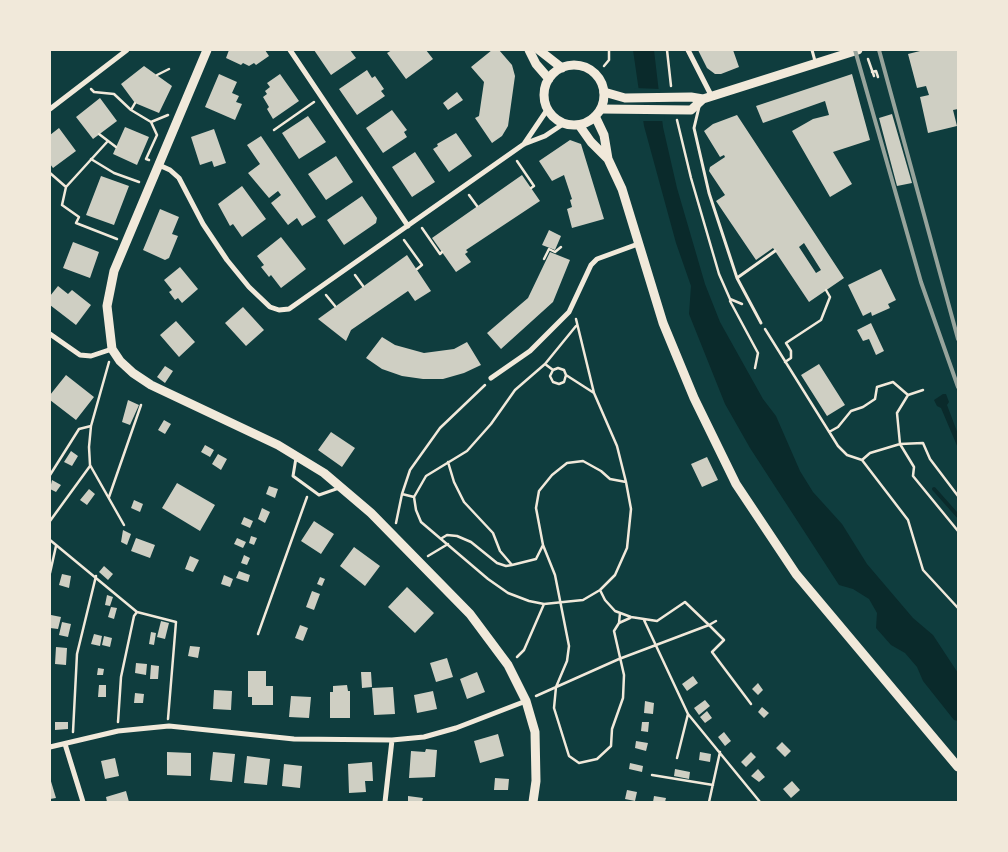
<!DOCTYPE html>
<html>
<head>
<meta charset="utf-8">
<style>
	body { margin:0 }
	#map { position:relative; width:1008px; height:852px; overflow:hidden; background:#0f3d3e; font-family:"Nunito Sans",sans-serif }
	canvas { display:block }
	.frame { position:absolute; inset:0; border:51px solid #f1e9da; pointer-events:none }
</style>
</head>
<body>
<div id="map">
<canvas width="1008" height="852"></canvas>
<div class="frame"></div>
</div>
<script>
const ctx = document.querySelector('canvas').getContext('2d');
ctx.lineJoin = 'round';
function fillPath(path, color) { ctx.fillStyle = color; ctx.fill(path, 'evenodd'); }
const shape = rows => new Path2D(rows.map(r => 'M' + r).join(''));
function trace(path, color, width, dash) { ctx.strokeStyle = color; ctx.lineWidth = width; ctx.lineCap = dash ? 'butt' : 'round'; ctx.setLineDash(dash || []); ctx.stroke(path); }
fillPath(shape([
	[633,50,654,50,663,127,677,188,705,284,720,322,763,399,776,416,800,471,813,492,842,524,867,564,913,618,933,635,958,673,958,721,954,720,923,681,917,667,905,653,891,645,876,628,877,613,869,599,853,589,839,585,750,448,725,404,689,314,691,286,676,243,644,126],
	[943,394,946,394,949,402,947,405,958,434,958,448,941,408,937,406,934,400]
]), '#0a2a2b');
fillPath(shape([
	[634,88,660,89,665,121,640,121]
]), '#0f3d3e');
trace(shape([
	[934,489,958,516]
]), '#0a2a2b', 4);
fillPath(shape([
	[229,50,265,50,269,56,256,65,254,63,249,66,243,63,241,65,226,58],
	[314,50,350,50,356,58,331,75],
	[392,50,426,50,433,59,406,79,387,53],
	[492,50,499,50,512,65,515,76,508,126,502,136,492,143,475,118,479,116,484,82,471,67],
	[698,50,733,50,739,67,721,74,715,74,707,68],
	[924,50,958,50,958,109,953,110,957,126,928,133,920,97,929,95,926,86,917,88,908,54],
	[144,66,172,86,159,113,135,103,121,84],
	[367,70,372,78,375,76,384,89,381,91,385,96,357,115,339,89],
	[219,74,237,82,232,93,239,96,236,102,242,104,235,120,205,107],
	[280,74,299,101,273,119,267,109,269,107,263,97,267,94,265,91,270,87,267,83],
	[852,74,870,140,833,152,852,184,830,197,792,131,813,119,829,115,825,101,763,123,756,106],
	[457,92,463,100,448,110,443,103],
	[100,98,117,121,93,139,76,117],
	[392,110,407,130,404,132,407,137,383,153,366,128],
	[892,114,912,183,897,186,879,118],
	[737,115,844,278,809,302,773,248,756,260,716,201,725,195,709,171,710,167,725,157,724,155,720,157,704,131,713,124],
	[804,243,821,270,816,273,799,247],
	[308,116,326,142,299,159,282,133],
	[125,127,149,137,137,165,113,154],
	[59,128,76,151,53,168,50,164,50,135],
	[214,129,226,163,214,167,212,161,200,165,191,137],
	[456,133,472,156,449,172,433,149,438,146,437,144],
	[261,136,316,217,302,226,297,218,288,225,271,203,281,195,278,191,269,198,248,173,260,164,247,145],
	[570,140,581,144,604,219,572,228,567,209,572,207,570,200,572,199,564,175,552,181,539,161],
	[415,152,435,182,412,197,392,167],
	[336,156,353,182,326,200,308,174],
	[522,175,540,201,466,250,468,252,465,254,471,262,456,272,432,238],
	[101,176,129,186,114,225,86,215],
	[242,186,266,219,242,237,233,224,230,226,218,204],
	[362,196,377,218,376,223,344,245,327,220],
	[160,209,179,217,172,234,178,236,169,258,165,260,143,250],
	[549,230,561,236,555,250,542,245],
	[281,237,306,269,281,288,271,275,269,277,261,267,264,265,257,256],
	[73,242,99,252,90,278,63,268],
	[550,252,570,260,553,302,501,349,487,333,528,298],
	[407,255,431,291,415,301,408,291,351,330,346,341,318,319],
	[180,267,198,289,182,303,178,298,175,300,169,292,172,290,164,280],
	[881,269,896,300,888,304,890,308,872,316,871,312,863,316,848,285],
	[58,286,68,294,72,290,91,305,76,325,50,305,50,296],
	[243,307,264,330,246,346,225,323],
	[176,321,195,342,179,357,160,335],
	[871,323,884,351,876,355,869,339,863,341,857,330],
	[382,337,395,345,424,353,454,349,467,342,481,365,464,373,443,379,423,379,402,376,382,369,366,358],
	[819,364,845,405,827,416,801,375],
	[165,366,173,371,165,383,157,377],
	[66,375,94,397,76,420,50,400,50,395],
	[128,400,139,405,130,425,122,422],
	[164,420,171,424,165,434,158,430],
	[331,432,355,448,342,467,318,450],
	[205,445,214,450,210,457,201,452],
	[71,451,78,456,72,466,64,462],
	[218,454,227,459,221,470,212,464],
	[707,457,718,480,702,487,691,464],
	[52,480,61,485,56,492,50,489],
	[177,483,215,505,200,531,162,508],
	[269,486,278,489,275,498,266,494],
	[89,489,95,494,87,505,80,500],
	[134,500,143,504,140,512,131,508],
	[262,508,270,512,265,523,258,519],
	[244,517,253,521,250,528,241,524],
	[314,521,334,534,321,554,301,541],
	[123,530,131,534,127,545,121,542],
	[251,536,257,538,254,545,249,543],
	[136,538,155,545,150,558,131,551],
	[237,538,246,542,243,548,234,544],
	[354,547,380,566,365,586,340,566],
	[244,555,250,558,247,565,241,563],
	[190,556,199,560,193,572,185,569],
	[104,566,113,574,108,580,99,572],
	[239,571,250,575,248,582,236,578],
	[62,574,71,576,69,588,59,585],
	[224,575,233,579,230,587,221,584],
	[320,577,325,579,322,586,317,584],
	[407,587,434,613,415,633,388,607],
	[312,591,320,594,314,610,306,607],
	[107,595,113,597,110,606,105,605],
	[111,607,117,608,114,619,108,617],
	[51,615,61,617,58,629,50,628],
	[161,621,169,623,165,639,157,637],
	[62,622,71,624,68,637,59,635],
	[300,625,308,628,303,641,295,638],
	[151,632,156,633,154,645,149,644],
	[94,634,102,636,100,646,91,644],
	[104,636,112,638,110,647,102,645],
	[190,646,200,647,198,658,188,656],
	[56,647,67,648,66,665,55,664],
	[447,658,453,677,436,682,430,663],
	[136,663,147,664,146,675,135,673],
	[151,665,159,666,158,679,150,679],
	[98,668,104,669,103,675,97,675],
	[248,671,266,671,266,686,273,686,273,705,252,705,252,697,248,697],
	[361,672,371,672,372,687,362,688],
	[477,672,485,692,467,699,460,679],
	[693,676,698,683,687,691,682,684],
	[758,683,763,690,758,695,752,689],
	[99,685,106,685,106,697,98,697],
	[347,685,348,691,350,691,350,718,330,718,330,692,333,692,333,686],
	[393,687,395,714,374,715,372,688],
	[214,690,232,691,231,710,213,709],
	[433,691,437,709,417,713,414,695],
	[135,693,144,694,143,703,134,703],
	[291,696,311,697,309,718,289,717],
	[705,700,710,706,699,715,694,708],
	[645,701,654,703,653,714,644,713],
	[762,707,769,713,764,718,758,712],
	[707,711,712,718,705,723,700,717],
	[55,722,68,722,68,729,55,730],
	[642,722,649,722,648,732,641,731],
	[724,732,731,741,725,746,718,737],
	[498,734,504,756,480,763,474,741],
	[636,741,648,743,646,751,635,748],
	[782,742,791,751,785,757,776,748],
	[426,749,437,750,435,777,409,778,411,751,425,752],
	[167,752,191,753,191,776,167,775],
	[213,752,235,754,232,782,210,780],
	[700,752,711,754,710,762,699,760],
	[751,752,756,757,746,767,741,762],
	[247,756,270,759,267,785,244,783],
	[115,758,119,776,105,779,101,761],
	[372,762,373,781,365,781,366,792,349,793,348,764],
	[630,763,643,766,642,772,629,769],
	[284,764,302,766,300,788,282,786],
	[675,769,690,772,689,779,674,776],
	[758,769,765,777,759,782,751,776],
	[50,778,56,798,50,799],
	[495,778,509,779,508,790,494,790],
	[792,781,800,790,791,798,783,789],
	[627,790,637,792,635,801,625,799],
	[126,791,129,802,107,802,106,797],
	[408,796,423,798,422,802,408,802],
	[654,796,666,798,665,802,653,802]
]), '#cfcfc3');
trace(shape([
	[667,50,671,86],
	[868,59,874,76],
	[604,66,609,60,609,50],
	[872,72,876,71,878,77],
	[157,75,169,69],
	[91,89,94,92,114,94,131,110,151,122,168,115],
	[131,110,135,103],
	[677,120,691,178,719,274,730,299,742,304],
	[274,130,314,102],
	[99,134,116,147],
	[107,142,66,187,62,205,79,217,76,223,117,239],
	[91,159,114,173,139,182],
	[149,160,146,159,157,135,151,122],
	[517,161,534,186,531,188],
	[50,173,66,187],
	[469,195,477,206],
	[422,228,440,254,442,252],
	[404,240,422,265,417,269],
	[544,259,549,249,555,252,561,247],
	[355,275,363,286],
	[326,295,335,306],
	[730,301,758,353,755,368],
	[576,319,594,393,617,446,626,482,631,509,627,548,615,575,600,590,583,600,544,604,529,601,508,593,488,579,421,522,416,510,414,497,426,476,467,451,491,424,515,390,545,364,576,326],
	[765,329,838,446,847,455,862,460,908,520,923,570,958,608],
	[785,362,791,358,791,351,786,343,821,320,830,297,826,290],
	[545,364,553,370],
	[566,375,564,382,559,384,553,382,550,376,553,370,558,368,564,370,566,375,594,393],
	[908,395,897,413,900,444,914,467,913,476,958,531],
	[91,426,89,447,90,465,124,525],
	[829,432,838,427,851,411,863,407,875,399,877,387,893,382,908,395,923,390],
	[862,460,870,453,900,444,923,443,930,459,958,496],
	[448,462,454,482,464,502,493,533,500,551,512,565,536,559,543,545,536,508,539,491,552,475,567,463,583,461,601,471,610,479,626,482],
	[50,475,79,429,91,426,109,362],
	[402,494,414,497],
	[109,497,141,405],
	[50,521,90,466],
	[396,523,402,494,410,470,440,428,485,385],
	[442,538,447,535,457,536,471,542,497,563,506,566,512,565],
	[50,540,137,612,176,622,168,719],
	[543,545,555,575,569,646,567,661,556,687,554,708,569,756,579,763,597,759,611,746,612,729,623,698,624,675,614,631,619,623,620,613],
	[428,556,448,544],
	[50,573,56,546],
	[644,620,688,714,760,802],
	[716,621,709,625,724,640,712,652,751,704],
	[619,623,630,618],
	[258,634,307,497],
	[517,657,524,650,544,604],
	[536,696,619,659,709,625,685,602,657,621,631,617,615,611,605,600,600,590],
	[118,722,121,677,134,616,137,612],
	[73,732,77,654,96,576],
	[677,758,688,714],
	[652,775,713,785],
	[709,802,720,752]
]), '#f1e9da', 2.5);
trace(shape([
	[812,50,815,61],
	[699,107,694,128,709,193,737,278,761,323],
	[737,278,775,251],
	[296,458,293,476,319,495,339,488]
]), '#f1e9da', 3);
trace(shape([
	[290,50,408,226],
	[688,50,712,97],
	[50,109,127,50],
	[524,144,547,110],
	[159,165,170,170,179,178,203,224,227,260,249,287,270,307,279,310,289,309,524,144,545,136,563,124],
	[50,334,80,355,91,356,112,349],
	[491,378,530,351,569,312,591,265,597,259,638,244],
	[65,744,83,802],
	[50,747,118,731,169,726,294,739,392,740,424,737,456,728,526,701],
	[385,802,392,740]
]), '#f1e9da', 5);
trace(shape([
	[207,50,114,271,107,306,112,349,120,361,133,373,151,385,278,445,324,473,371,513,470,614,508,665,526,701,535,732,536,781,533,802],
	[604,92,625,98,691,97,703,99,858,50],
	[601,109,691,110,703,99]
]), '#f1e9da', 9);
trace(shape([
	[529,50,536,64,549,79],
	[539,50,562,68],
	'544 95a30 30 0 1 1 60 0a30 30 0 1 1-60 0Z',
	[595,116,604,135,608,159,622,189,663,323,694,398,736,484,796,574,958,767],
	[579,125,591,142,608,159]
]), '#f1e9da', 9);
trace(shape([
	[855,50,921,282,958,387],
	[879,50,958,339]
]), '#97a49c', 4);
</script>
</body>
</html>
